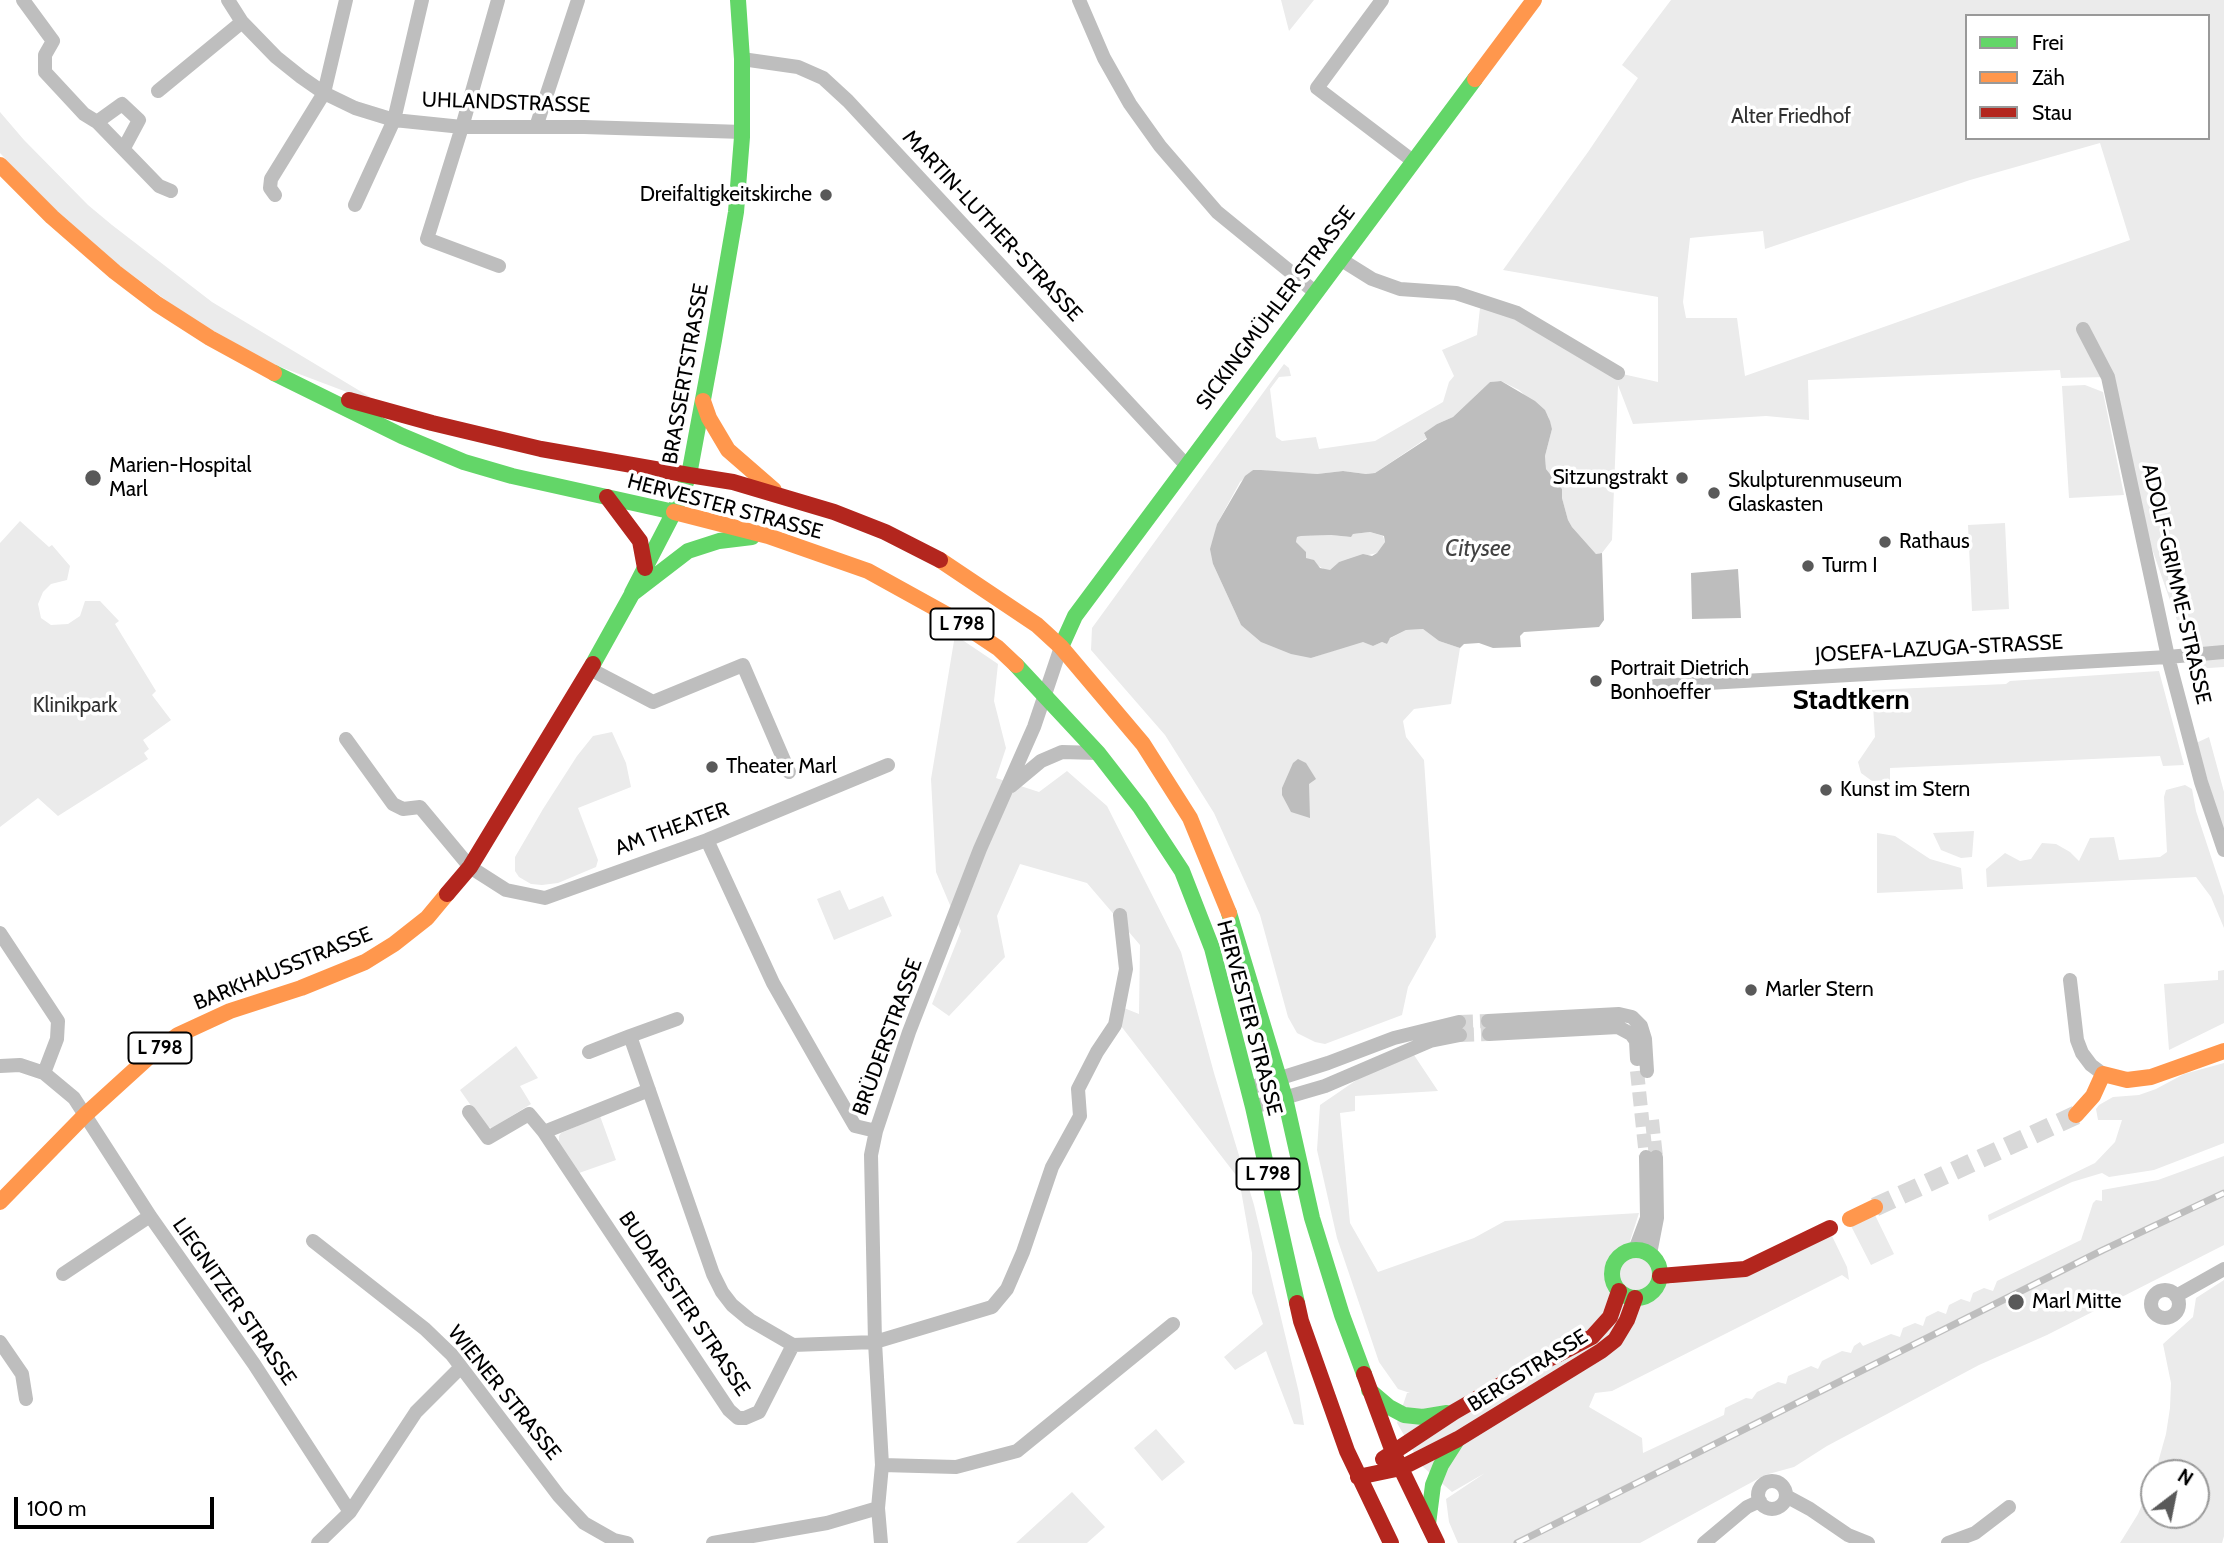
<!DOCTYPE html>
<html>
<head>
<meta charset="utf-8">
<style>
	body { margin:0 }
	#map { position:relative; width:2224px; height:1543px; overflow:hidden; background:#fff; font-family:Cabin,sans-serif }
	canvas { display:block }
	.legend { position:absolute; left:1965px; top:14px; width:245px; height:126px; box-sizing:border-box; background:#fff; border:2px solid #999; margin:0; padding:9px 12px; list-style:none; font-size:21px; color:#000 }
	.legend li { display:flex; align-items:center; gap:14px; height:35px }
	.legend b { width:35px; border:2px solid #999 }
	.north { position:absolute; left:2140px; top:1459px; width:70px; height:70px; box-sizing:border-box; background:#fff; border:2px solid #999; border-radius:50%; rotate:32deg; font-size:19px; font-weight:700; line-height:28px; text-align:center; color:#000 }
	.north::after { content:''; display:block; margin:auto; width:24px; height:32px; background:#595959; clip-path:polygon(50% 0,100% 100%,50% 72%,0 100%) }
	.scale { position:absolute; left:14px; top:1497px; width:200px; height:32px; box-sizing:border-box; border:4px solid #000; border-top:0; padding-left:9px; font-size:21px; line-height:24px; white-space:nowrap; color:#000; -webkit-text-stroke:5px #fff; paint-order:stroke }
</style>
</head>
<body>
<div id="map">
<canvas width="2224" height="1543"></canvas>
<ul class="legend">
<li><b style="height:9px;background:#63d668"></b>Frei</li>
<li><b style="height:9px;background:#ff974d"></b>Zäh</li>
<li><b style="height:9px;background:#b3261e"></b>Stau</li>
</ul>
<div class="north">N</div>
<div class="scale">100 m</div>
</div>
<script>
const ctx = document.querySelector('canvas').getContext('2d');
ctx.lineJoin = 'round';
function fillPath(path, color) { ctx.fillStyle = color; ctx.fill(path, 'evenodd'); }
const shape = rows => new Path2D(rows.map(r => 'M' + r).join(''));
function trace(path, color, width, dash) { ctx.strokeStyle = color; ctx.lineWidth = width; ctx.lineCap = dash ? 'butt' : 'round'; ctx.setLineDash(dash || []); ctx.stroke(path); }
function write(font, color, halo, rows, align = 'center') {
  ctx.font = font + ' Cabin,sans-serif'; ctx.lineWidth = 7; ctx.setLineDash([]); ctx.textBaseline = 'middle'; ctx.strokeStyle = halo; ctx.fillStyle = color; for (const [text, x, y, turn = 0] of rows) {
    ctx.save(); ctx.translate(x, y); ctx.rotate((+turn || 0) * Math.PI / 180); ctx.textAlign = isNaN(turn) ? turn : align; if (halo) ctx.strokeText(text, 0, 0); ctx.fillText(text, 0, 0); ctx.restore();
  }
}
fillPath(shape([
	[1281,0,1314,0,1289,31],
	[1671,0,2224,0,2224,667,2194,669,2136,503,2108,377,2061,378,2060,370,1808,380,1809,420,1766,416,1633,424,1618,385,1612,540,1602,553,1596,554,1572,527,1568,520,1562,498,1562,489,1546,469,1545,456,1552,429,1548,416,1519,390,1501,381,1490,382,1453,417,1437,424,1424,434,1427,438,1375,473,1366,474,1343,471,1317,474,1253,470,1240,482,1217,524,1215,533,1213,564,1241,625,1311,658,1363,641,1373,646,1382,642,1387,644,1389,639,1406,630,1423,629,1439,641,1460,648,1451,704,1414,709,1403,721,1406,737,1424,760,1436,937,1408,987,1402,1015,1325,1044,1315,1042,1297,1033,1288,1017,1260,915,1214,813,1165,735,1091,650,1092,628,1284,364,1289,368,1291,376,1279,377,1270,389,1276,437,1282,441,1316,437,1319,449,1375,441,1443,402,1449,382,1454,376,1442,350,1477,335,1481,299,1618,373,1658,382,1658,297,1503,270,1588,152,1638,78,1622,65],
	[1967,16,2208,16,2208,138,1967,138],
	[2100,143,2130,240,1745,376,1737,318,1686,318,1683,302,1690,238,1763,231,1765,249,1970,180],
	[0,112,24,140,88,205,112,225,212,302,370,397,368,400,270,363,186,315,109,258,52,208,0,153],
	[2085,385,2103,392,2124,495,2069,498,2062,386],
	[20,521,49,547,52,545,70,566,67,580,51,584,43,592,38,604,41,618,51,625,68,624,80,616,85,601,100,601,119,621,115,624,156,691,152,695,171,720,143,740,149,749,144,753,148,759,58,816,38,798,0,827,0,543],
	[2005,523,2009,609,1972,611,1968,525],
	[1370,532,1383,536,1385,542,1377,553,1339,562,1330,570,1325,570,1306,558,1296,542,1297,537,1301,536,1331,535,1350,537,1353,534],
	[955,635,998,664,994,701,1006,748,996,778,1039,792,1067,771,1107,806,1181,952,1214,1073,1254,1205,1299,1393,1304,1425,1294,1424,1266,1351,1235,1370,1224,1357,1263,1324,1252,1293,1252,1253,1239,1179,1121,1026,1124,1008,1139,1014,1140,945,1087,883,1020,864,997,916,1005,957,949,1016,932,1004,961,931,936,872,931,779],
	[2159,671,2184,765,2163,766,2160,756,1890,768,1890,780,1872,781,1861,773,1858,762,1875,737,1872,690,2006,684,2010,681],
	[612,732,626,763,631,787,578,808,598,860,596,867,558,883,542,885,531,884,519,877,515,871,515,857,543,809,577,756,593,736],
	[2209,737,2224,792,2224,832,2196,743],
	[2185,785,2192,789,2196,811,2224,896,2224,928,2211,897,2196,877,1987,887,1986,869,2005,853,2020,861,2031,859,2042,843,2056,844,2070,852,2079,861,2090,838,2114,837,2119,860,2160,857,2167,852,2164,797,2166,790],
	[1974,831,1972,857,1961,858,1941,850,1933,833],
	[1877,833,1895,836,1930,859,1961,868,1963,889,1877,893],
	[840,890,849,910,883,896,892,916,834,940,817,899],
	[2224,970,2224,1023,2169,1050,2164,984,2218,980,2218,971],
	[516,1046,538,1078,520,1086,531,1104,492,1128,486,1127,460,1090],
	[1414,1055,1438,1091,1355,1096,1355,1111,1340,1113,1350,1223,1378,1272,1474,1238,1505,1221,1639,1213,1630,1241,1670,1284,1832,1236,1847,1267,1849,1280,1842,1275,1612,1391,1595,1393,1589,1407,1642,1438,1643,1453,1724,1415,1725,1408,1746,1398,1752,1399,1757,1392,1778,1382,1786,1384,1788,1376,1811,1366,1818,1369,1822,1361,1842,1351,1851,1353,1854,1346,1860,1342,1863,1346,1891,1334,1900,1337,1903,1328,1915,1323,1923,1326,1926,1317,1938,1311,1946,1314,1949,1305,1961,1299,1970,1302,1973,1293,1984,1288,1993,1291,1997,1281,2081,1240,2093,1203,2096,1200,2102,1201,2102,1190,2158,1180,2224,1156,2224,1245,2047,1335,1979,1365,1827,1446,1794,1467,1765,1475,1640,1543,1458,1543,1449,1522,1446,1499,1485,1473,1452,1492,1422,1466,1397,1423,1407,1393,1410,1393,1398,1389,1379,1362,1337,1238,1317,1150,1320,1105,1358,1079],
	[2224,1063,2224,1143,2154,1170,2109,1177,2102,1173,2072,1182,1989,1221,1988,1215,2095,1163,2115,1142,2122,1120,2098,1120,2096,1109,2099,1105,2113,1097,2139,1095,2156,1089,2184,1074],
	[600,1116,616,1160,579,1173,559,1144,559,1136,561,1133],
	[1875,1215,1894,1254,1871,1265,1851,1226],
	[2224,1280,2224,1536,2222,1543,2120,1543,2138,1514,2154,1477,2154,1515,2196,1515,2196,1473,2155,1473,2166,1434,2170,1408,2171,1383,2163,1344,2193,1317,2196,1298],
	[1156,1429,1185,1462,1162,1481,1134,1448],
	[1072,1492,1105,1527,1087,1543,1016,1543]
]), '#ebebeb');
fillPath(shape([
	[1501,381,1535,401,1545,410,1550,421,1552,429,1545,456,1546,469,1562,489,1562,498,1568,520,1572,527,1596,554,1602,553,1604,620,1599,627,1524,632,1520,636,1521,647,1493,648,1479,643,1464,644,1460,648,1439,641,1423,629,1406,630,1390,638,1387,644,1382,642,1373,646,1363,642,1311,658,1291,654,1261,642,1241,625,1213,564,1210,549,1217,524,1245,476,1253,470,1261,470,1317,474,1343,471,1366,474,1375,473,1427,439,1424,433,1437,424,1453,417,1490,382],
	[1370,532,1384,536,1385,542,1377,553,1372,556,1363,554,1339,562,1330,570,1320,568,1314,560,1306,558,1306,552,1296,542,1297,537,1301,536,1331,535,1351,537,1353,534],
	[1738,569,1741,618,1692,619,1691,573],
	[1298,759,1306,763,1316,779,1309,784,1310,818,1291,812,1282,795,1282,788,1293,763]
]), '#bdbdbd');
trace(shape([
	[1459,1022,1488,1021],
	[1460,1035,1489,1034],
	[1637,1071,1646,1157],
	[1652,1120,1656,1157]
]), '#d9d9d9', 14, [14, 7]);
trace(shape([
	[1875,1207,2076,1115]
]), '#d9d9d9', 19, [19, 10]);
trace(shape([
	[23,0,53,41,45,55,45,72,84,114,97,122,159,186,171,191],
	[228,0,242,22,276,57,301,77,324,93,355,108,394,120,462,127,584,127,743,132],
	[498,0,462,127,427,239,499,266],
	[1079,0,1104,58,1130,104,1160,146,1217,212,1315,292],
	[1382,0,1317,88,1413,161],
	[742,59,798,67,823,78,848,101,1186,465],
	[158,91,242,22],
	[97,122,122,104,139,120,124,148],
	[536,127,578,0],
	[275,195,270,188,271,179,324,93,346,0],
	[355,205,394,120,422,0],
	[1340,259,1372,279,1400,289,1456,293,1517,313,1618,373],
	[2083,329,2108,377,2168,657,2201,782,2224,850],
	[590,669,653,702,743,665,789,772],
	[1655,686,2168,657,2224,652],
	[346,739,393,804,403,809,420,807,470,867,506,890,545,898,707,840,888,765],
	[1011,786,1041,761,1062,752,1098,753],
	[707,840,773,983,822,1069,855,1126,876,1131],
	[0,933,58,1021,57,1039,44,1073],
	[2070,980,2077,1040,2082,1053,2091,1065,2103,1074],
	[1488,1021,1619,1014,1632,1017,1641,1026,1645,1039,1647,1071],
	[1489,1034,1618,1027,1631,1034,1636,1041,1637,1059],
	[630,1036,677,1019],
	[589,1052,630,1036,713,1274,722,1292,732,1305,750,1320,793,1345,875,1342,992,1307,1007,1289,1023,1252,1052,1167,1080,1116,1078,1089,1097,1052,1115,1025,1126,969,1120,915],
	[0,1066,20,1065,44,1073,74,1098,150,1216,254,1364,350,1512],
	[1249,1088,1328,1063,1394,1038,1459,1022],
	[649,1090,544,1132,729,1410,738,1418,745,1418,759,1412,793,1345],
	[1253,1107,1325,1086,1430,1041,1460,1035],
	[469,1112,488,1138,529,1114,544,1132],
	[313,1241,425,1329,452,1355,559,1496,584,1523,614,1540,627,1543],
	[1635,1250,1647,1218,1646,1157],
	[1650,1254,1657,1218,1656,1157],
	[63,1274,150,1216],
	'2151 1304a14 14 0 1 1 28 0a14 14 0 1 1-28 0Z',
	[2176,1296,2224,1269],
	[0,1342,22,1374,26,1399],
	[882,1465,956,1467,1017,1451,1173,1324],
	'1758 1495a14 14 0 1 1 28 0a14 14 0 1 1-28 0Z',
	[1786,1496,1810,1509,1848,1535,1868,1543],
	[318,1543,350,1512,416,1412,460,1368],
	[713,1543,827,1523,878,1508],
	[881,1543,878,1508,882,1465,875,1342,871,1155,876,1131,909,1032,980,849,1034,727,1061,647],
	[1704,1543,1747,1507,1760,1501],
	[1948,1543,1975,1533,2009,1507]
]), '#bebebe', 14);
trace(shape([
	[274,373,402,436,464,462,512,476,674,512],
	[632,593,674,512,689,475,714,340,736,212,742,137,742,59,738,0],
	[1061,647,1075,616,1475,79],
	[593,664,632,594,688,551,719,541,752,537],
	[1016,665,1098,753,1140,807,1182,871,1212,948,1253,1107,1297,1303],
	[1229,913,1285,1098,1312,1218,1342,1315,1364,1374],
	'1612 1274a24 24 0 1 1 48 0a24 24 0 1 1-48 0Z',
	[1369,1390,1389,1407,1404,1415,1423,1417,1447,1413],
	[1428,1524,1433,1485,1441,1465,1457,1440]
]), '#63d668', 16);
trace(shape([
	[1475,79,1534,0],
	[0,165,52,217,115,272,157,304,210,338,274,373],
	[703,401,709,418,728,450,774,490],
	[674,512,768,536,868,571,953,618,998,648,1016,665],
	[940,560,1037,625,1061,647,1143,744,1190,818,1229,913],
	[2076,1115,2093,1096,2103,1074,2127,1080,2151,1077,2224,1051],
	[0,1202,85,1115,151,1055,178,1035,230,1011,301,988,365,962,394,944,427,918,447,894],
	[1850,1219,1875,1207]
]), '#ff974d', 16);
trace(shape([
	[349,400,432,423,541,449,689,475],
	[689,475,733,482,834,512,885,532,940,560],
	[607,497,640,541,645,568],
	[447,894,470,867,593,664],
	[1660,1276,1745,1269,1830,1228],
	[1297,1303,1301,1321,1347,1451,1391,1543],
	[1364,1374,1393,1452,1437,1543],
	[1383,1459,1454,1412,1518,1375,1592,1337,1610,1317,1619,1291],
	[1358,1477,1401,1468,1458,1439,1601,1351,1615,1340,1627,1320,1635,1298]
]), '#b3261e', 16);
const rail = shape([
	[1517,1543,2103,1250,2224,1193]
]);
trace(rail, '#bebebe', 7);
trace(rail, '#fff', 4.5, [13]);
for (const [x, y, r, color] of [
	[826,195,7,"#595959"],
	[93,478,9,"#595959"],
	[1682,478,7,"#595959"],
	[1714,493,7,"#595959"],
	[1885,542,7,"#595959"],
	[1808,566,7,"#595959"],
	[1596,681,7,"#595959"],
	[712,767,7,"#595959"],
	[1826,790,7,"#595959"],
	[1751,990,7,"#595959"],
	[2016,1302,9,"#595959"]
]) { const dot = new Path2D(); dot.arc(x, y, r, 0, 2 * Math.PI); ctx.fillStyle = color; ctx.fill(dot); trace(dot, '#fff', 2.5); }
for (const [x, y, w] of [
	[962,624,63],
	[160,1048,63],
	[1268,1174,63]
]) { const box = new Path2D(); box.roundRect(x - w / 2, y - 15.5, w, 31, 5); ctx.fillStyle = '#fff'; ctx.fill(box); trace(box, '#000', 2); }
write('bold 19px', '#000', null, [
	["L 798",962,624],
	["L 798",160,1048],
	["L 798",1268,1174]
]);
write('21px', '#000', '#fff', [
	["UHLANDSTRASSE",506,103,2],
	["MARTIN-LUTHER-STRASSE",992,226,47],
	["SICKINGMÜHLER STRASSE",1276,308,-53],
	["BRASSERTSTRASSE",686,374,-80],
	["HERVESTER STRASSE",725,507,15],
	["ADOLF-GRIMME-STRASSE",2176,584,77],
	["JOSEFA-LAZUGA-STRASSE",1939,649,-3],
	["AM THEATER",672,829,-20],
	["BARKHAUSSTRASSE",283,969,-22],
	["HERVESTER STRASSE",1249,1018,75],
	["BRÜDERSTRASSE",888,1037,-70],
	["LIEGNITZER STRASSE",234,1302,55],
	["BUDAPESTER STRASSE",684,1304,56],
	["BERGSTRASSE",1528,1371,-32],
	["WIENER STRASSE",504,1393,51]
]);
write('21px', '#313131', '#fff', [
	["Alter Friedhof",1791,117],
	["Klinikpark",75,706]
]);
write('21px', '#000', '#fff', [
	["Dreifaltigkeitskirche",812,195,"right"],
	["Marien-Hospital",109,466],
	["Marl",109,490],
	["Sitzungstrakt",1668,478,"right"],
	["Skulpturenmuseum",1728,481],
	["Glaskasten",1728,505],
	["Rathaus",1899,542],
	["Turm I",1822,566],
	["Portrait Dietrich",1610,669],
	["Bonhoeffer",1610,693],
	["Theater Marl",726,767],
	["Kunst im Stern",1840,790],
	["Marler Stern",1765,990],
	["Marl Mitte",2032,1302]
], 'left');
write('italic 23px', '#424242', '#fff', [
	["Citysee",1478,549]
]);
write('bold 28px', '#000', '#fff', [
	["Stadtkern",1851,701]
]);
</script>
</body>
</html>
